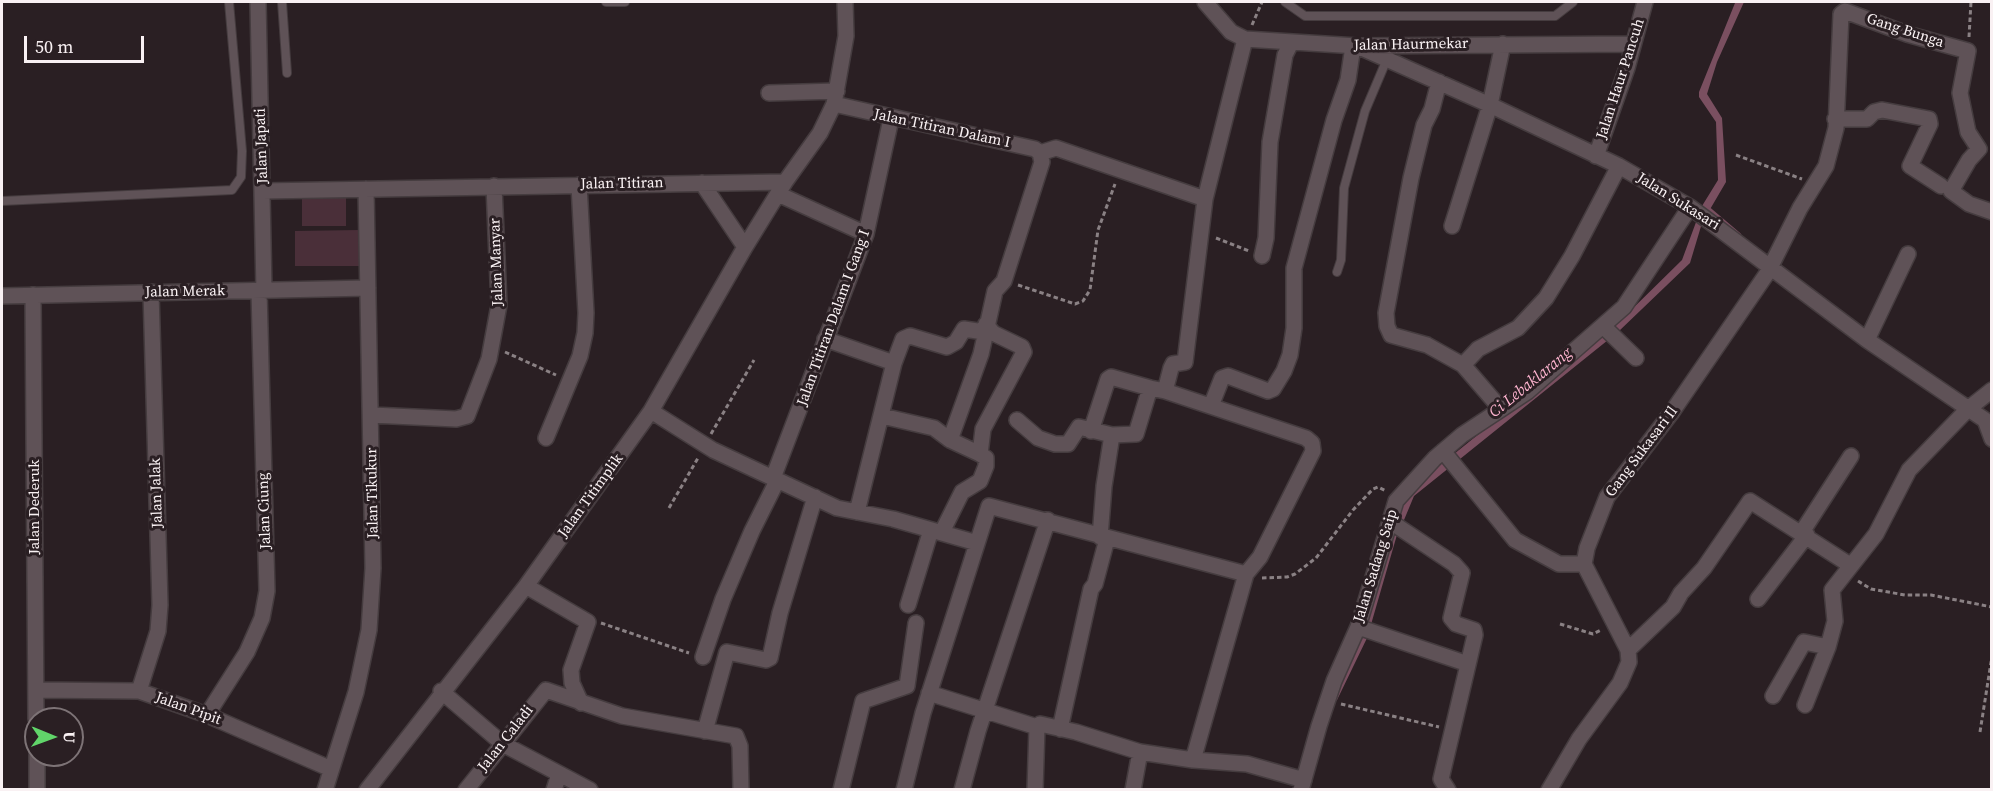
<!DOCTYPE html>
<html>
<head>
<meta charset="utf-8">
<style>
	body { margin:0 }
	#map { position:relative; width:1993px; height:791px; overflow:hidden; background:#2a1f23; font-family:"Source Serif 4",serif }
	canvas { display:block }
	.frame { position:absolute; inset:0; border:3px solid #f9f1f3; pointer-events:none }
	.north { position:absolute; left:24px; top:707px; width:60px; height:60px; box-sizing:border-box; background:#2a1f23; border:2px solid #7d7376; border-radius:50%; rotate:91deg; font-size:16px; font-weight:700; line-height:24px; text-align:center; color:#f9f1f3 }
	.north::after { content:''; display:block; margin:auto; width:21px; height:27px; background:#61d56a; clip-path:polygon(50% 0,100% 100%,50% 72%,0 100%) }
	.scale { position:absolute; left:24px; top:36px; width:120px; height:27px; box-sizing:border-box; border:3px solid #f9f1f3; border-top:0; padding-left:8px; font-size:18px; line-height:21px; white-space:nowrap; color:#f9f1f3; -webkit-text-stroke:4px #2a1f23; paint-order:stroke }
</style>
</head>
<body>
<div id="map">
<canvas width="1993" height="791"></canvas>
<div class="frame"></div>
<div class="north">U</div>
<div class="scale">50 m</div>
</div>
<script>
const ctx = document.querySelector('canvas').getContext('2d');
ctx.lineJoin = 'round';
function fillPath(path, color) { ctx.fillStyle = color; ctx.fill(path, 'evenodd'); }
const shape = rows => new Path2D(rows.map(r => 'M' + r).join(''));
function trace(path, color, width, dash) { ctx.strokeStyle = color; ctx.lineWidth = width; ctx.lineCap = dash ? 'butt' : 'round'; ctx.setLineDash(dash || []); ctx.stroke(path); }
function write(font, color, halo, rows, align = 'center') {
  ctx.font = font + ' "Source Serif 4",serif'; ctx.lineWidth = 6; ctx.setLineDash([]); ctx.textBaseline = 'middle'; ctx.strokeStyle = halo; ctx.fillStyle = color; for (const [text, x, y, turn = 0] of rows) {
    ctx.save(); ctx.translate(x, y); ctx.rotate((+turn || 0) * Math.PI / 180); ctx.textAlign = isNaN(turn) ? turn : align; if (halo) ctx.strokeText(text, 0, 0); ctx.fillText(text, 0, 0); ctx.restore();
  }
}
fillPath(shape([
	[346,197,346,226,302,226,302,198],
	[359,230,359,266,295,266,295,231]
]), '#4a2f39');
fillPath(shape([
	[1744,2,1717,62,1707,94,1722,118,1726,182,1702,223,1690,263,1618,332,1414,496,1399,532,1393,529,1407,492,1626,315,1682,260,1702,206,1718,180,1716,122,1699,97,1699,92,1735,3]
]), '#7a4f60');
trace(shape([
	[1706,207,1739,235],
	[1335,699,1365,637,1396,530]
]), '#7a4f60', 4.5);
const lane = shape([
	[282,2,287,73],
	[606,2,625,2],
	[1285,2,1305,16,1555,16,1573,2],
	[2,201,232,190,241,177,242,151,229,2],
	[1337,272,1341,260,1344,188,1365,111,1387,59]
]);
const street = shape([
	[258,2,264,291],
	[1205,2,1231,32,1245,39,1357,46,1633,44],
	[1357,46,1490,105,1619,166,1690,207,1867,340,1985,420,1992,439],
	[1439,82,1432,109,1424,125,1411,178,1386,313,1387,326,1391,335,1427,345,1463,365,1501,409],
	[769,93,837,91],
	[834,104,1035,149,1040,153,1042,162,1004,281,995,291,981,354,950,440,980,454,986,458,986,466,980,481,962,492,942,532],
	[1835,119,1867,119,1874,112,1882,110,1929,119,1930,124,1910,166,1941,186],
	[1040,153,1056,148,1205,199],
	[1596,156,1627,68,1645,2],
	[702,183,745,247],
	[263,191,785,182,820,133,834,104,846,36,845,2],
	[778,194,866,234],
	[1452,226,1490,105,1503,44],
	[1262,256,1266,238,1270,142,1285,55,1291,43],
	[33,295,36,719],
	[2,296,368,288],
	[1603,326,1636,358],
	[825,339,894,363],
	[1867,340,1908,254],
	[1463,365,1478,349,1518,328,1546,298,1572,256,1619,166],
	[1211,406,1222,378,1228,376,1268,391,1273,389,1284,371,1290,355,1294,328,1294,268,1334,120,1348,80,1353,46],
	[651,411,713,450,837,508,893,519,977,543],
	[372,415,456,419,467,416,489,359,499,305,494,186],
	[882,416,934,428,950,440],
	[1017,420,1038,438,1055,444,1068,444,1079,427,1112,435],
	[1091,431,1108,379,1111,377,1150,388],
	[546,438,580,356,585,333,586,313,579,185],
	[1443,451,1515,540,1559,564,1584,564],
	[980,454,983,429,1024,352,1022,347,993,333,986,324],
	[773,478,866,234,891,119],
	[857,512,894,363,903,339,910,336,947,347,956,342,964,329,984,332],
	[1391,522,1454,564,1462,573,1451,618,1456,624,1474,630,1475,635,1441,779,1448,790],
	[1802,532,1851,456],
	[1100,537,1104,486,1112,435,1136,434,1150,388,1165,391,1171,368,1173,364,1185,362,1205,199,1245,39],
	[526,586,588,622,571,670,572,683,581,703],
	[1758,599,1807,535],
	[908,605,931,530],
	[1358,627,1468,664],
	[1628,650,1673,607,1681,593,1704,568,1750,501,1850,565],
	[703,657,723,599,752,531,777,481],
	[36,690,139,691,207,715,331,769],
	[139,691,158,631,160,605,151,292],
	[441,691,503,744,590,790],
	[929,693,1037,727],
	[1773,696,1804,642,1828,647],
	[1805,705,1828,647,1835,621,1832,590,1876,534,1909,470,1968,409,1992,390],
	[207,715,247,652,262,618,267,591,259,291],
	[1060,729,1091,589,1095,584,1107,539],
	[705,731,727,652,766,660,770,658,780,613,815,497],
	[37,755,37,790],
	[1193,760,1247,764,1304,780],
	[325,790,356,692,369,630,373,568,366,189],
	[367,790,526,586,651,411,745,247,785,182],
	[466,790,546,690,622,716,736,736,740,746,741,790],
	[554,790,559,774],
	[841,790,863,701,907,686,916,623],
	[904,790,923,713,989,506,1246,574],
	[962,790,978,731,1048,520],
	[1035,790,1037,727,1040,724,1076,732,1140,752],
	[1133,790,1140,752,1193,760,1246,574,1260,557,1313,451,1312,443,1306,438,1165,391],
	[1301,790,1319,726,1334,681,1358,627,1396,501,1435,458,1462,435,1527,392,1624,307,1690,207],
	[1549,790,1579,739,1620,683,1629,662,1628,650,1584,564,1587,548,1607,497,1672,412,1768,272,1800,208,1826,166,1836,128,1841,14,1845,11,1907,34,1968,51,1960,93,1968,132,1979,149,1969,160,1951,191,1969,204,1992,212]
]);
trace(lane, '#453c3f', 10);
trace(street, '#453c3f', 18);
trace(shape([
	[1252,25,1262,2],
	[1969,37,1971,2],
	[1736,155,1802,179],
	[1216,238,1249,251],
	[1018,285,1075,304,1083,301,1090,290,1098,230,1115,184],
	[505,352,556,375],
	[711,434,754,360],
	[669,508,698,458],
	[1262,578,1287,577,1295,574,1316,558,1353,510,1373,489,1378,487,1386,491],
	[1858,581,1871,589,1905,595,1931,595,1992,607],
	[601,623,689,653],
	[1560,624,1593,634,1601,630],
	[1341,704,1439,727],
	[1980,732,1992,656]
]), '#8a8184', 3, [4.5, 3]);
trace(lane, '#5f5257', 8);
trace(street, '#5f5257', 15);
write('15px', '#f9f1f3', '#2a1f23', [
	["Gang Bunga",1905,31,18],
	["Jalan Haurmekar",1411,45,-1],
	["Jalan Haur Pancuh",1621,79,-72],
	["Jalan Titiran Dalam I",942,129,12],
	["Jalan Japati",262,146,-92],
	["Jalan Titiran",622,184,-1],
	["Jalan Sukasari",1678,202,32],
	["Jalan Manyar",497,262,-92],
	["Jalan Merak",185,292,-1],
	["Jalan Titiran Dalam I Gang I",834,318,-70],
	["Gang Sukasari Il",1642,452,-53],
	["Jalan Jalak",157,493,-92],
	["Jalan Tikukur",373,493,-91],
	["Jalan Titimplik",591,496,-54],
	["Jalan Dederuk",35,507,-90],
	["Jalan Ciung",265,511,-92],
	["Jalan Sadang Saip",1376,566,-73],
	["Jalan Pipit",188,709,20],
	["Jalan Caladi",506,739,-52]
]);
write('italic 16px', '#feb4cf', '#2a1f23', [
	["Ci Lebaklarang",1531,383,-39]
]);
</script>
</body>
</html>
